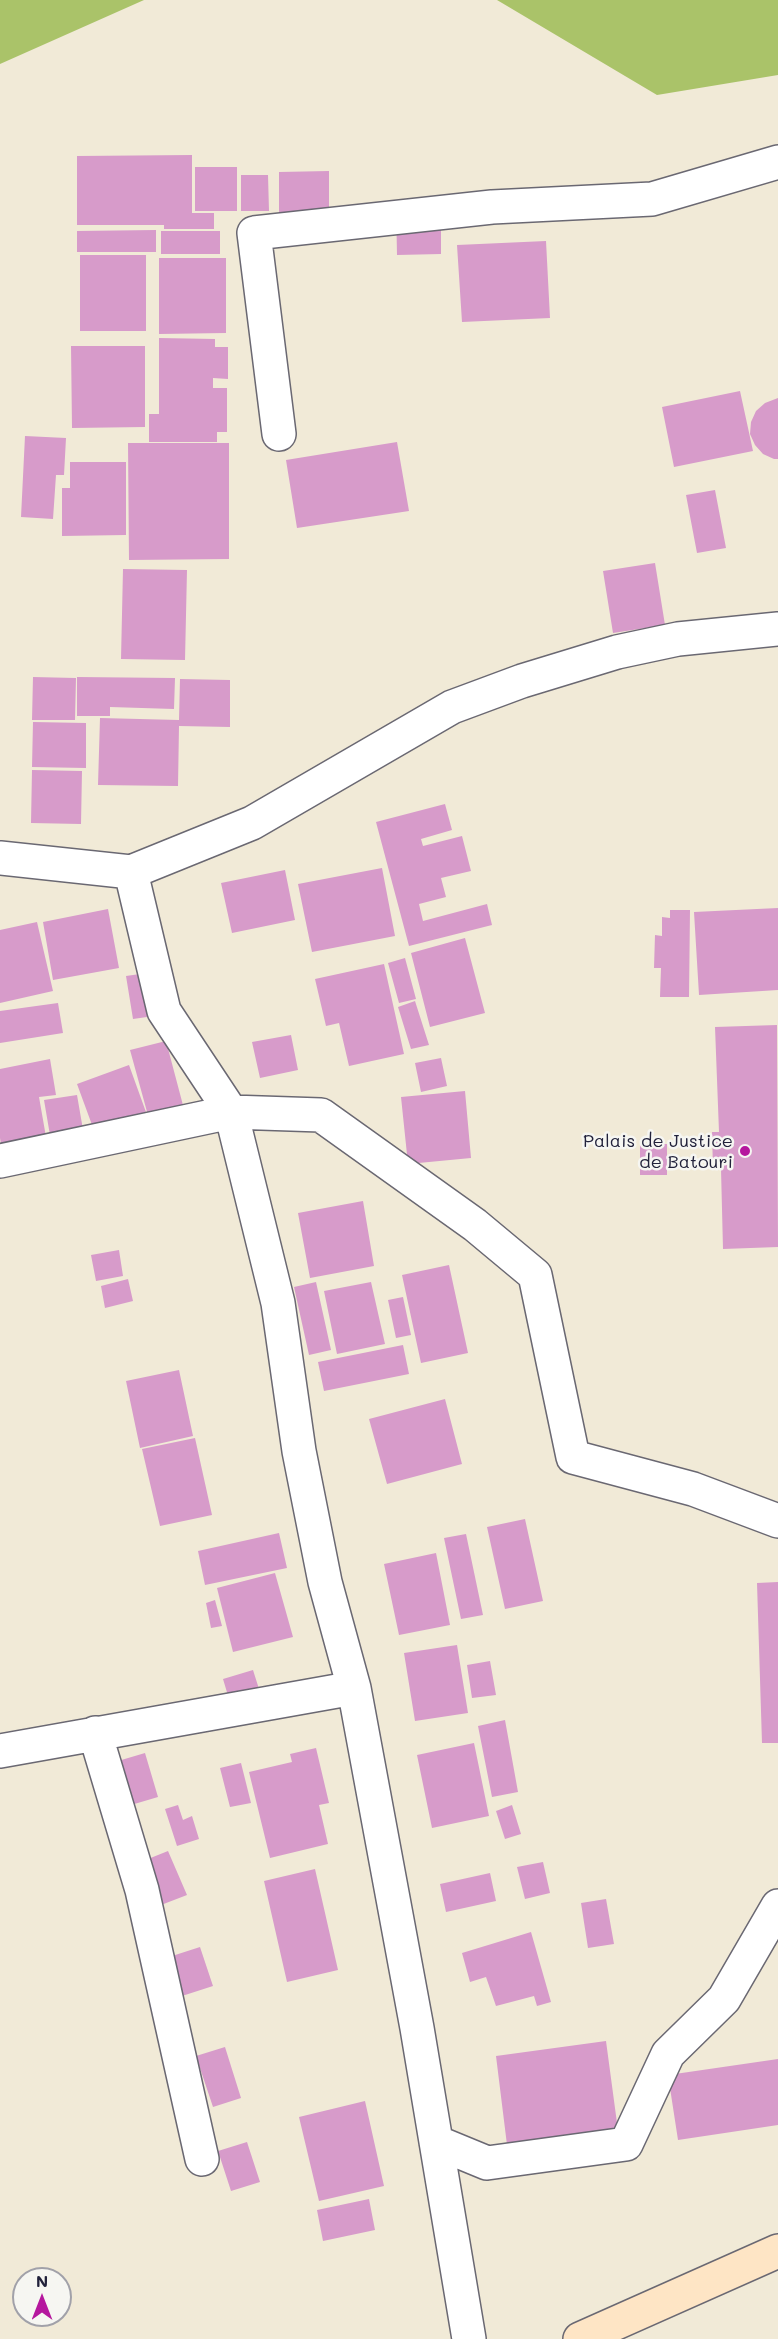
<!DOCTYPE html>
<html>
<head>
<meta charset="utf-8">
<style>
	body { margin:0 }
	#map { position:relative; width:778px; height:2339px; overflow:hidden; background:#f1ead7; font-family:Mali,sans-serif }
	canvas { display:block }
	.north { position:absolute; left:12px; top:2267px; width:60px; height:60px; box-sizing:border-box; background:#f6f6f2; border:2px solid #a1a1a9; border-radius:50%; rotate:0deg; font-size:16px; font-weight:700; line-height:24px; text-align:center; color:#22223b }
	.north::after { content:''; display:block; margin:auto; width:21px; height:27px; background:#b5179e; clip-path:polygon(50% 0,100% 100%,50% 72%,0 100%) }
</style>
</head>
<body>
<div id="map">
<canvas width="778" height="2339"></canvas>
<div class="north">N</div>
</div>
<script>
const ctx = document.querySelector('canvas').getContext('2d');
ctx.lineJoin = 'round';
function fillPath(path, color) { ctx.fillStyle = color; ctx.fill(path, 'evenodd'); }
const shape = rows => new Path2D(rows.map(r => 'M' + r).join(''));
function trace(path, color, width, dash) { ctx.strokeStyle = color; ctx.lineWidth = width; ctx.lineCap = dash ? 'butt' : 'round'; ctx.setLineDash(dash || []); ctx.stroke(path); }
function write(font, color, halo, rows, align = 'center') {
  ctx.font = font + ' Mali,sans-serif'; ctx.lineWidth = 5; ctx.setLineDash([]); ctx.textBaseline = 'middle'; ctx.strokeStyle = halo; ctx.fillStyle = color; for (const [text, x, y, turn = 0] of rows) {
    ctx.save(); ctx.translate(x, y); ctx.rotate((+turn || 0) * Math.PI / 180); ctx.textAlign = isNaN(turn) ? turn : align; if (halo) ctx.strokeText(text, 0, 0); ctx.fillText(text, 0, 0); ctx.restore();
  }
}
fillPath(shape([
	[0,0,144,0,0,64],
	[497,0,778,0,778,75,657,95]
]), '#aac369');
fillPath(shape([
	[192,155,192,213,214,213,214,229,164,229,164,225,77,225,77,156],
	[195,167,237,167,237,211,195,211],
	[329,171,329,226,279,227,279,172],
	[241,175,268,175,269,211,241,211],
	[396,204,441,204,441,254,397,255],
	[156,230,156,252,77,252,77,231],
	[161,231,220,231,220,254,161,254],
	[546,241,550,318,462,322,457,245],
	[80,255,146,255,146,331,80,331],
	[159,258,226,258,226,333,159,334],
	[159,338,215,339,215,347,228,347,228,379,213,378,213,388,227,388,227,432,217,432,217,442,149,442,149,414,159,414],
	[71,346,145,346,145,427,72,428],
	[740,391,753,451,674,467,662,407],
	[778,398,778,459,774,459,763,454,755,445,750,434,751,422,756,411,765,403],
	[25,436,66,438,64,475,56,475,53,519,21,517],
	[397,442,409,511,297,528,286,460],
	[128,443,229,443,229,559,129,560],
	[70,462,126,462,126,535,62,536,62,488,70,488],
	[715,490,726,548,697,553,686,495],
	[655,563,665,625,613,633,603,571],
	[123,569,187,570,185,660,121,659],
	[33,677,76,678,75,720,32,720],
	[77,677,175,678,174,709,110,707,110,716,77,716],
	[180,679,230,680,230,727,179,726,178,786,98,785,100,718,179,720],
	[33,722,86,723,86,768,32,767],
	[32,770,82,771,81,824,31,823],
	[445,804,452,830,421,839,423,846,462,836,471,871,441,878,446,897,419,904,423,921,487,904,492,925,409,946,376,822],
	[382,868,395,936,312,952,298,884],
	[285,870,295,920,232,933,221,883],
	[778,908,778,990,699,995,694,912],
	[108,909,119,968,53,980,43,922],
	[670,910,690,910,689,997,660,997,661,968,654,968,655,935,662,936,662,917,670,918],
	[37,922,53,991,0,1003,0,930],
	[465,938,485,1013,430,1027,411,953],
	[405,958,416,999,399,1003,388,963],
	[384,964,404,1054,349,1066,339,1023,326,1026,315,979],
	[161,971,168,1014,133,1019,126,976],
	[415,1001,429,1045,411,1049,398,1007],
	[58,1003,63,1033,0,1043,0,1011],
	[777,1025,778,1247,723,1249,721,1169,713,1169,712,1132,719,1132,715,1027],
	[291,1035,298,1070,260,1078,252,1042],
	[166,1041,184,1109,149,1119,130,1050],
	[441,1058,447,1086,421,1092,415,1063],
	[50,1059,56,1095,39,1097,49,1154,4,1162,0,1138,0,1069],
	[129,1065,151,1126,99,1144,77,1084],
	[465,1091,471,1158,408,1164,401,1097],
	[77,1095,86,1147,53,1153,44,1100],
	[640,1144,667,1144,667,1175,640,1175],
	[363,1201,374,1266,310,1278,298,1213],
	[119,1250,123,1276,96,1281,91,1255],
	[449,1265,468,1353,421,1363,402,1275],
	[128,1279,133,1301,105,1308,101,1286],
	[316,1282,331,1350,309,1355,294,1287],
	[371,1282,385,1344,337,1354,324,1291],
	[403,1297,411,1335,396,1338,388,1300],
	[403,1345,409,1374,324,1391,318,1362],
	[179,1370,193,1436,140,1448,126,1381],
	[445,1399,462,1464,387,1484,369,1419],
	[195,1438,212,1515,160,1526,142,1449],
	[525,1519,543,1601,505,1609,487,1527],
	[279,1533,287,1568,205,1585,198,1551],
	[466,1534,483,1615,461,1619,444,1538],
	[436,1553,450,1625,399,1635,384,1564],
	[275,1573,293,1637,233,1652,217,1588],
	[778,1582,778,1743,762,1743,757,1583],
	[215,1600,222,1626,211,1628,206,1603],
	[457,1645,468,1713,415,1721,404,1653],
	[490,1661,496,1695,472,1698,467,1665],
	[253,1670,259,1689,229,1699,223,1679],
	[505,1720,518,1792,492,1797,478,1726],
	[474,1743,489,1816,432,1828,417,1755],
	[316,1748,329,1803,319,1805,328,1844,270,1858,249,1772,292,1762,290,1754],
	[145,1753,158,1797,131,1805,118,1761],
	[241,1763,251,1803,230,1807,220,1768],
	[178,1805,183,1820,192,1816,199,1839,177,1846,165,1809],
	[512,1805,521,1834,505,1839,496,1811],
	[168,1851,187,1895,161,1905,143,1861],
	[543,1862,550,1893,525,1899,517,1867],
	[315,1869,338,1970,287,1982,264,1881],
	[490,1873,496,1901,446,1912,440,1884],
	[606,1899,614,1944,588,1948,581,1903],
	[531,1932,551,2002,537,2006,534,1996,496,2006,486,1977,470,1982,462,1953],
	[200,1947,213,1986,182,1996,169,1957],
	[606,2041,619,2138,508,2153,496,2056],
	[225,2047,241,2098,213,2107,196,2056],
	[778,2059,778,2125,678,2140,668,2075],
	[365,2101,384,2186,319,2201,299,2117],
	[247,2142,260,2182,231,2191,218,2151],
	[369,2199,375,2230,323,2241,317,2210]
]), '#d79bca');
const minor = shape([
	[279,434,254,233,492,207,652,199,778,162],
	[0,858,131,872,252,823,452,707,522,681,617,652,678,639,778,629],
	[0,1161,231,1112,164,1011,131,872],
	[95,1733,142,1890,202,2159],
	[0,1751,354,1688],
	[436,2142,487,2163,626,2144,668,2054,724,1999,778,1906],
	[469,2339,417,2028,354,1688,325,1582,299,1451,278,1303,231,1112,321,1115,475,1225,535,1275,573,1457,693,1489,778,1521]
]);
const secondary = shape([
	[580,2339,778,2251]
]);
trace(minor, '#6a6872', 36);
trace(secondary, '#6a6872', 36);
trace(minor, '#fff', 33);
trace(secondary, '#fee5c5', 33);
for (const [x, y, r, color] of [
	[745,1151,6,"#b5179e"]
]) { const dot = new Path2D(); dot.arc(x, y, r, 0, 2 * Math.PI); ctx.fillStyle = color; ctx.fill(dot); trace(dot, '#f6f6f2', 2); }
write('18px', '#22223b', '#f6f6f2', [
	["Palais de Justice",733,1141],
	["de Batouri",733,1162]
], 'right');
</script>
</body>
</html>
